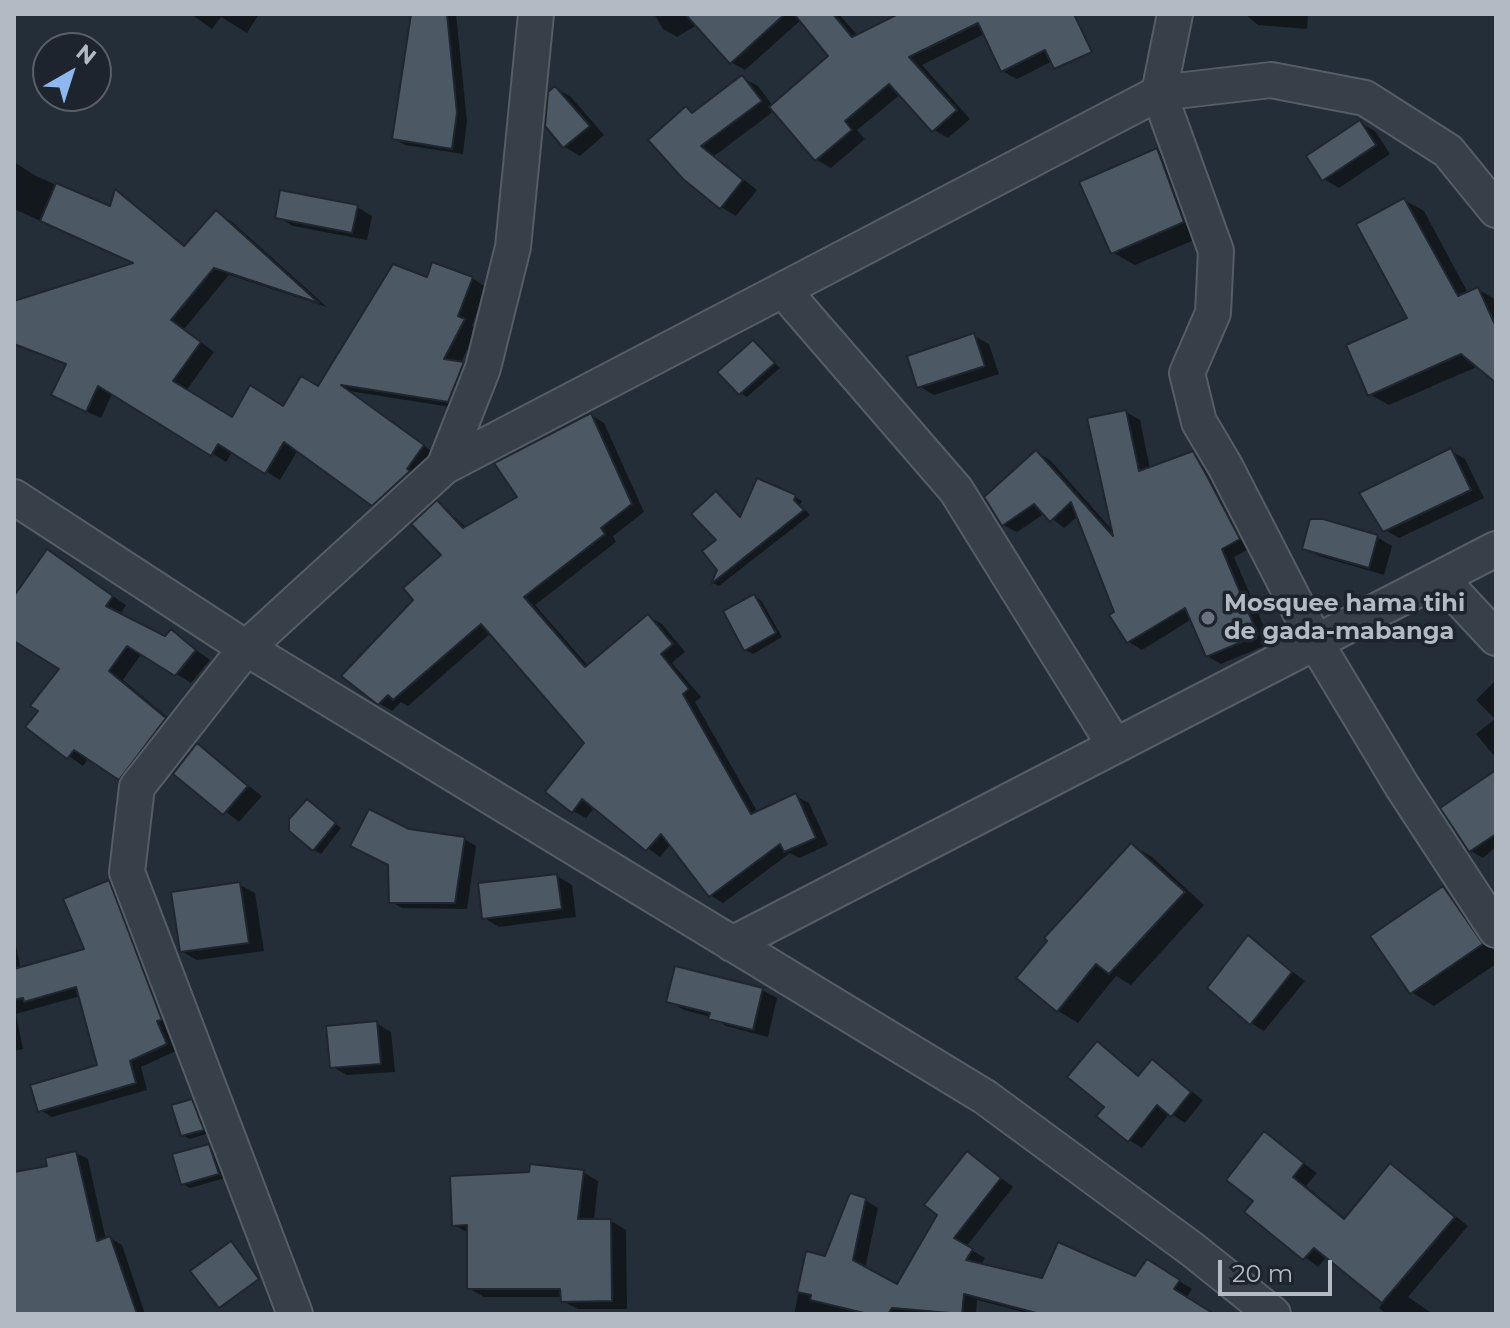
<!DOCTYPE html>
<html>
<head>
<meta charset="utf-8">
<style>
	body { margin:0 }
	#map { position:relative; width:1510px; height:1328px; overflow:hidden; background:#242e38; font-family:Montserrat,sans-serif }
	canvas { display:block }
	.frame { position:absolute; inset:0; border:16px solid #b2bac4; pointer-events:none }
	.north { position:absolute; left:32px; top:32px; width:80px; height:80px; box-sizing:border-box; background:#1d242d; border:2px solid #596069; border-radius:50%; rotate:39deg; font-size:22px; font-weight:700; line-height:32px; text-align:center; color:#b2bac4 }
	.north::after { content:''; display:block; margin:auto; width:28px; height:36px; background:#8eb8ed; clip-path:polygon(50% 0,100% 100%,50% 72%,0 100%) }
	.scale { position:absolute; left:1218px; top:1260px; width:114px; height:36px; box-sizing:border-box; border:4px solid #b2bac4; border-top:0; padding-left:10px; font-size:24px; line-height:28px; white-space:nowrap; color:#b2bac4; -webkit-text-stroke:6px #1d242d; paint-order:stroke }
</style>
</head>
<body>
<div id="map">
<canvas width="1510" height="1328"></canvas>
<div class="frame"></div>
<div class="north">N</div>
<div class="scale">20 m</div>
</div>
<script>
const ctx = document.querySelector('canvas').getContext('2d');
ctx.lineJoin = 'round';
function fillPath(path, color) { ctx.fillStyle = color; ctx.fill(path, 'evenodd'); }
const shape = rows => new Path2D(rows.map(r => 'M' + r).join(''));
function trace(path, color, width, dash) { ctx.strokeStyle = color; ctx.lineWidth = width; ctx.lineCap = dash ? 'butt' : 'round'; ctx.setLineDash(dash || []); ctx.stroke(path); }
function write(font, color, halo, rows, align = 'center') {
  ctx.font = font + ' Montserrat,sans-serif'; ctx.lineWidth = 7; ctx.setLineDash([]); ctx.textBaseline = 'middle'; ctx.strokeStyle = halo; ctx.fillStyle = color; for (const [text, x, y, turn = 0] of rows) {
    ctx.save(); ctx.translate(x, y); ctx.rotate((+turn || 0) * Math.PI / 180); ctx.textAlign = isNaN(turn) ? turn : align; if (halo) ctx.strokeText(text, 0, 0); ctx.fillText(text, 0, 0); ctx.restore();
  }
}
fillPath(shape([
	[191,14,259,14,247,33,221,17,212,29],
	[413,14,456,14,467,121,463,154,405,145,394,138],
	[654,14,839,14,858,36,902,14,1066,14,1080,47,1017,79,1002,71,984,34,922,65,970,119,948,138,934,130,901,94,857,130,865,139,831,168,817,160,774,111,714,156,757,190,736,216,721,207,686,108,694,113,743,78,758,86,773,106,831,56,801,20,745,70,731,62,697,25,677,37,663,29],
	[1245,14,1308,14,1307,29,1258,25],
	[556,88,571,97,604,135,580,156,565,147,547,126],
	[1360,123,1375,131,1390,154,1339,188,1324,179],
	[1157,150,1180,163,1206,235,1135,265,1112,252],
	[14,162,36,176,111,209,116,192,186,246,216,213,231,221,327,307,229,275,184,329,214,352,186,391,233,419,284,408,319,389,428,280,472,278,486,287,472,326,478,329,460,364,477,372,463,409,349,391,437,455,388,513,298,450,280,480,233,451,226,462,113,392,101,418,68,403,68,365,14,345,14,303,136,264,14,209],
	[1404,200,1424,211,1468,293,1478,289,1496,300,1496,380,1479,366,1389,405,1369,394,1410,319],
	[357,207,372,216,367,240,293,226,278,217],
	[974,336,989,344,999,374,934,395,919,386],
	[754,342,780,368,747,397,740,393],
	[1126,412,1140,420,1150,469,1193,453,1206,461,1253,547,1234,557,1271,643,1221,664,1207,656,1192,619,1142,650,1129,642,1079,515,1064,528,1045,513,1017,532,1003,525,1036,452,1050,460,1114,532],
	[591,415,604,423,644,512,613,536,616,542,535,605,589,667,649,617,662,624,685,652,672,663,701,697,695,702,758,813,796,796,809,803,828,845,799,858,790,853,723,903,710,895,671,844,660,857,595,807,586,818,573,811,586,743,491,633,408,706,401,702,392,711,360,692,343,676,415,600,444,555,438,503,467,528,520,497],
	[1451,451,1465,459,1484,498,1399,538,1385,530],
	[717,494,742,517,795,497,802,501,800,505,810,515,719,586,713,583,719,569],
	[1377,537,1392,546,1384,575,1319,556,1304,548],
	[48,552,126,605,120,615,166,639,171,632,210,660,191,683,142,653,123,680,179,727,134,787,89,758,83,766,28,727,62,669,14,641,14,595],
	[754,596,761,600,782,637,753,654,746,650],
	[1495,681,1496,682,1496,758,1476,734,1495,719,1476,700],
	[197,746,262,796,239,822,176,773],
	[1496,773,1496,847,1483,858,1471,851],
	[314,805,341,828,321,854,314,850],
	[408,831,464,839,476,846,467,909,402,908,391,902],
	[1132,845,1152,857,1204,905,1131,985,1116,976,1078,1023,1058,1011],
	[557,876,572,885,576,917,499,927,484,918],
	[108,882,120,889,173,1026,168,1028,178,1050,141,1067,147,1090,52,1117,40,1110,99,1066,80,996,16,1014,23,1049,14,1051,14,937,21,969,86,950],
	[240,885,255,893,264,951,197,960,181,951],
	[1443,888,1466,901,1496,945,1496,964,1434,1006,1411,992],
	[1248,938,1305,981,1264,1031,1251,1023],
	[762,990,777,998,768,1037,726,1026,711,1017,684,1010,668,1001],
	[376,1023,391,1032,395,1072,347,1075,332,1067],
	[1097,1044,1140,1076,1152,1061,1203,1100,1185,1123,1170,1113,1142,1148,1129,1140,1107,1106],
	[192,1101,199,1105,209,1133,190,1139,182,1135],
	[1264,1134,1317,1173,1306,1186,1346,1219,1391,1165,1468,1226,1408,1297,1433,1314,1386,1314,1379,1308,1384,1302,1327,1256,1318,1267,1247,1212,1256,1201],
	[209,1146,216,1150,225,1178,190,1188,183,1184],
	[76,1153,88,1159,106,1240,110,1238,122,1245,145,1314,14,1314,14,1174,49,1167],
	[968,1153,1013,1187,966,1247,985,1258,981,1265,1043,1281,1136,1279,1160,1269,1192,1289,1186,1298,1212,1314,1031,1314,977,1300,976,1314,794,1314,807,1254,826,1258,865,1200,878,1208,865,1269,898,1287,939,1214],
	[583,1172,598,1181,594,1221,611,1221,626,1230,627,1309,578,1309,562,1301,562,1297,484,1297,469,1288,469,1233,454,1225]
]), '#0007');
const building = shape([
	[411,14,447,14,457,113,452,149,392,139,411,14],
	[685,14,785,14,730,64,685,14],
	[794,14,833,14,852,37,898,14,1074,14,1092,52,1054,69,1045,50,1001,72,978,23,909,57,957,110,932,132,889,84,845,121,852,130,815,161,769,107,828,56,794,14],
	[742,75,762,101,701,146,743,180,720,209,683,179,648,140,686,106,692,113,742,75],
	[555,86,590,126,563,148,545,126,548,92,555,86],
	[1360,120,1376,145,1322,181,1306,156,1360,120],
	[1157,148,1184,222,1111,254,1079,182,1157,148],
	[56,183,110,206,115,189,184,246,216,210,319,303,214,268,171,320,201,342,173,381,232,417,250,385,283,406,301,376,318,386,393,264,427,277,432,262,473,277,458,316,465,319,444,359,464,362,448,402,341,385,424,445,407,469,410,471,372,506,284,442,265,474,218,444,211,456,98,386,86,412,51,395,66,364,14,344,14,301,133,263,40,221,56,183],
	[280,190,358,205,352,233,275,218,280,190],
	[1404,198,1458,296,1478,287,1496,327,1496,383,1461,354,1368,396,1346,345,1407,318,1356,224,1404,198],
	[974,333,985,366,917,388,907,356,974,333],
	[753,340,775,363,739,395,717,372,753,340],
	[1126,410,1139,471,1193,451,1207,476,1240,539,1222,549,1258,635,1206,657,1185,608,1127,643,1109,615,1114,612,1071,502,1050,522,1034,504,1002,526,984,497,1036,450,1113,536,1087,418,1126,410],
	[591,413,632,504,601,528,605,534,524,597,585,667,648,614,673,644,661,654,689,689,683,694,751,814,796,793,816,838,784,852,780,844,709,897,661,834,646,851,582,799,572,813,545,792,584,743,481,624,393,700,388,695,378,705,341,676,413,600,403,588,441,555,411,524,437,500,463,528,517,497,494,463,591,413],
	[1451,448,1471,490,1383,532,1359,493,1451,448],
	[757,478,796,495,794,500,804,510,711,584,717,570,702,551,716,540,691,514,716,491,740,517,757,478],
	[1310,519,1323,519,1378,535,1369,568,1302,549,1310,519],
	[47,549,113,596,106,606,165,636,171,629,196,650,175,676,127,646,109,671,166,718,119,780,74,750,67,759,25,727,38,711,30,706,59,669,14,641,14,596,47,549],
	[754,594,776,633,744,651,723,611,754,594],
	[197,743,248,786,223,815,173,774,197,743],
	[1496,770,1496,834,1469,852,1440,808,1496,770],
	[307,799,336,823,313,851,289,831,289,819,307,799],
	[369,809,409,829,465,837,455,903,389,903,388,865,350,846,369,809],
	[1131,843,1185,892,1109,974,1096,964,1057,1012,1016,978,1047,941,1044,938,1131,843],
	[557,874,562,909,482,919,478,883,557,874],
	[109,880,162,1020,157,1021,167,1044,130,1061,136,1083,38,1112,30,1085,97,1065,76,987,24,1002,23,998,14,1000,14,969,84,949,63,899,109,880],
	[240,882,249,943,180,952,171,892,240,882],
	[1443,886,1483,944,1410,994,1370,936,1443,886],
	[1248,935,1292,972,1250,1025,1207,988,1248,935],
	[675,966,763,988,753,1030,708,1019,710,1013,666,1002,675,966],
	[377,1021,381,1064,330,1068,326,1026,377,1021],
	[1097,1041,1138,1076,1152,1059,1191,1092,1171,1117,1157,1105,1128,1142,1096,1116,1104,1107,1067,1077,1097,1041],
	[192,1099,204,1130,181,1136,171,1105,192,1099],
	[1264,1131,1304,1163,1293,1177,1344,1219,1390,1163,1455,1217,1382,1303,1314,1248,1303,1260,1244,1212,1253,1201,1226,1180,1264,1131],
	[209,1144,219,1174,181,1185,172,1154,209,1144],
	[76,1151,97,1241,110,1236,137,1314,14,1314,14,1172,47,1166,45,1158,76,1151],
	[967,1151,1001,1178,954,1238,973,1249,966,1260,1042,1278,1058,1242,1135,1276,1147,1259,1180,1280,1174,1289,1214,1314,1040,1314,964,1294,962,1314,892,1308,888,1314,868,1314,810,1300,811,1295,797,1292,806,1251,825,1256,850,1193,866,1198,853,1260,897,1284,937,1215,924,1205,967,1151],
	[530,1164,584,1170,578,1219,611,1219,612,1301,561,1302,560,1289,467,1289,467,1225,452,1226,450,1176,529,1172,530,1164],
	[231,1241,259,1279,219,1308,190,1271,231,1241]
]);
fillPath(building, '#4c5863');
trace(building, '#1f262f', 2);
const minor = shape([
	[1496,210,1448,151,1365,98,1271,80,1159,93,1216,251,1213,313,1187,373,1199,422,1225,466,1316,643,1402,786,1496,930],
	[783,290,956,490,1115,746],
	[444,467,483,368,513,247,536,14],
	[14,497,246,648,985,1097,1193,1250,1273,1314],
	[1442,580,1496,638],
	[732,944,1496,549],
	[295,1314,127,872,137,787,246,648,444,467,1159,93,1175,14]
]);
trace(minor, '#555d66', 38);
trace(minor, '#373f49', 34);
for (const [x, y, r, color] of [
	[1208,618,8,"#6b7280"]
]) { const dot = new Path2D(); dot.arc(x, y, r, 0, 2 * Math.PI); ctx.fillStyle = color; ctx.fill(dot); trace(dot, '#1d242d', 3); }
write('bold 24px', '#b2bac4', '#1d242d', [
	["Mosquee hama tihi",1224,604],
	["de gada-mabanga",1224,632]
], 'left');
</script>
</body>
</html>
